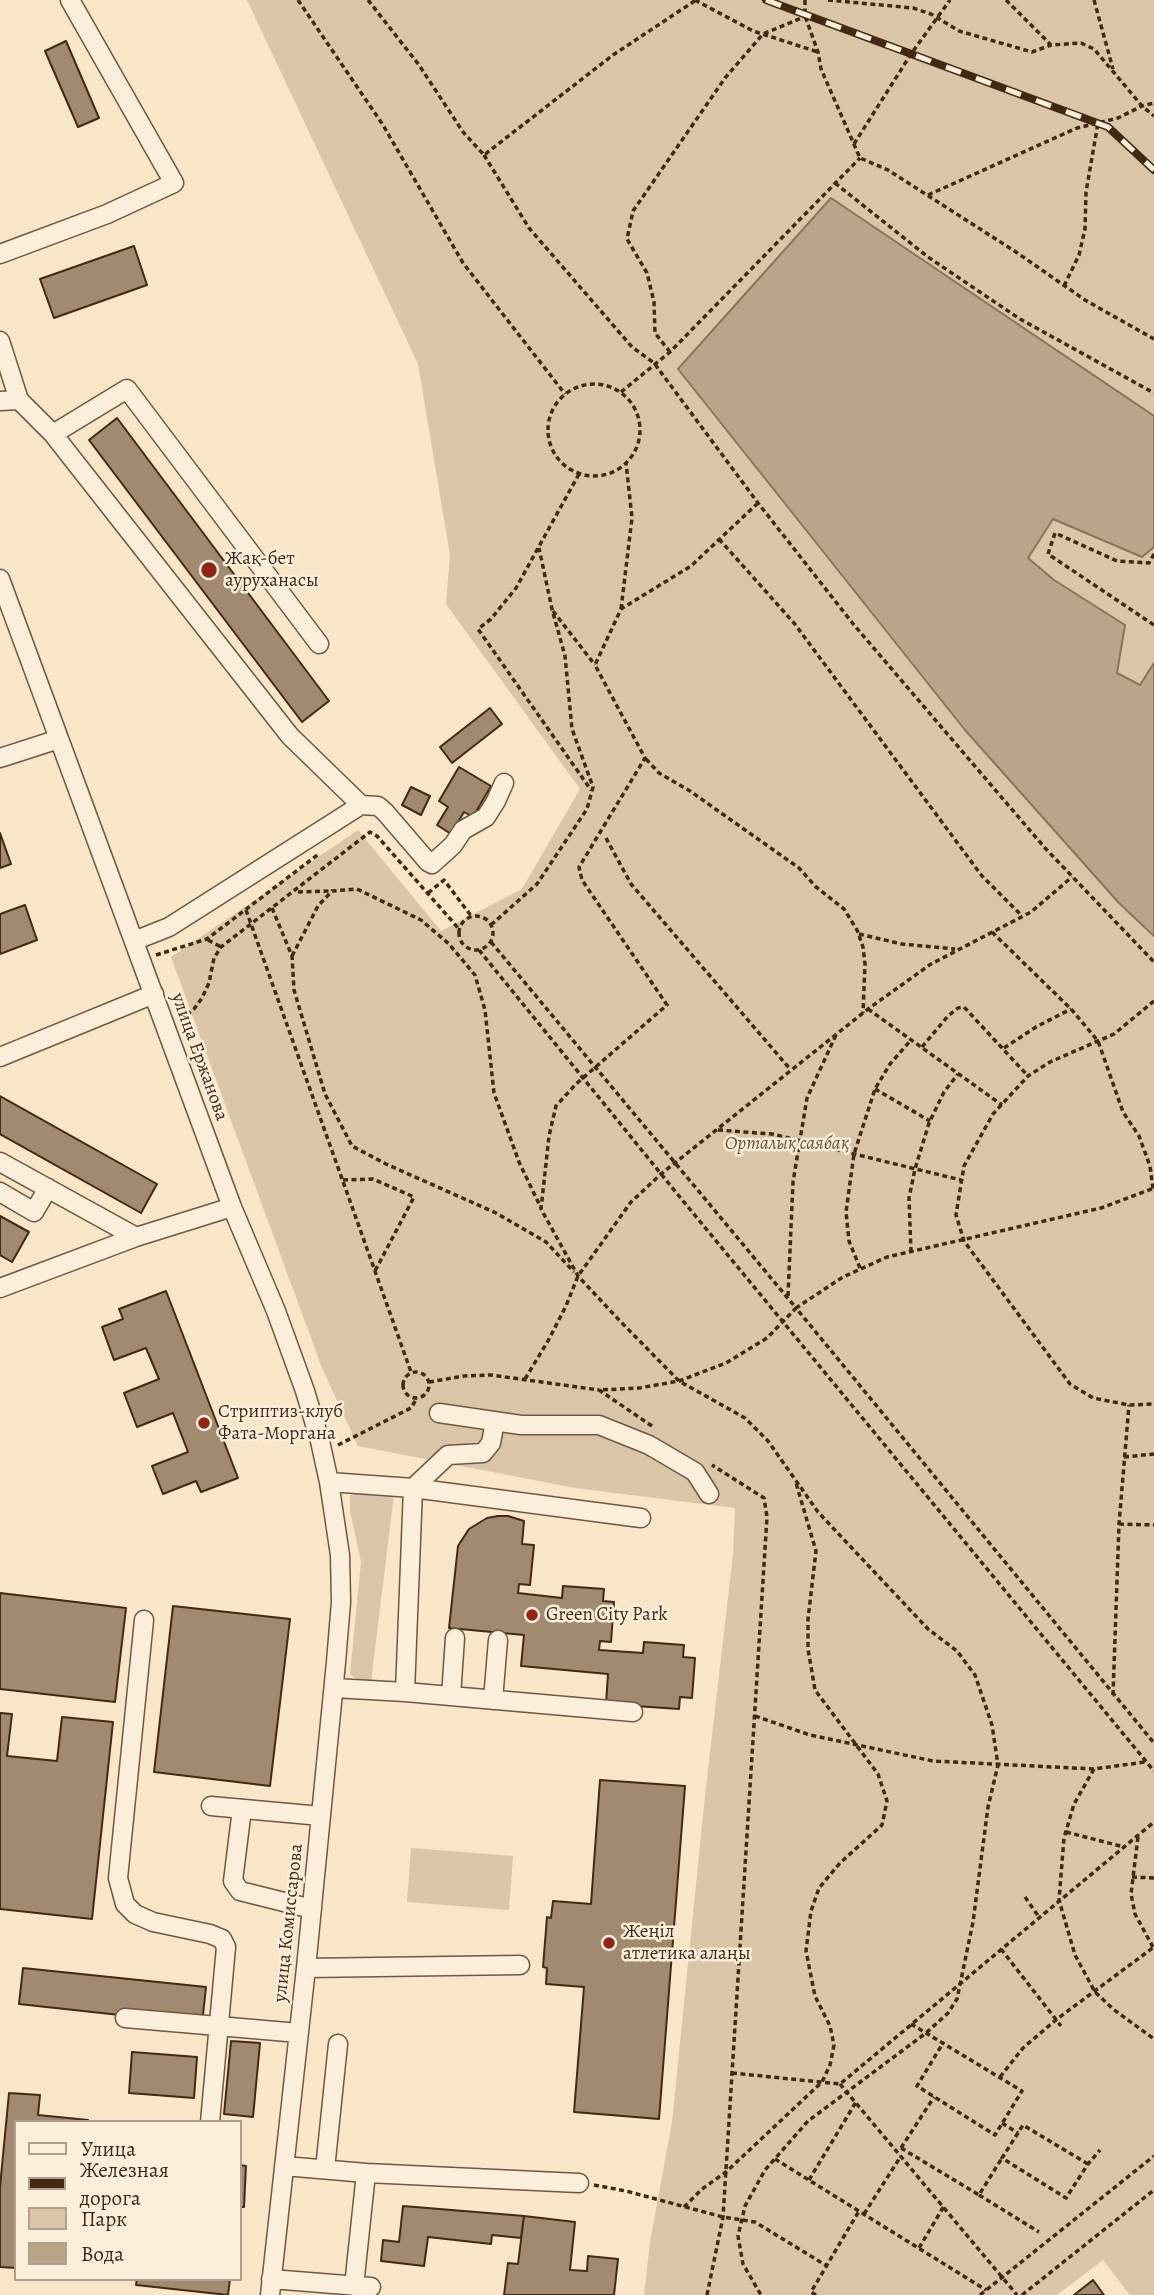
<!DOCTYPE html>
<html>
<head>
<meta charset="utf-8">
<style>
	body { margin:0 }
	#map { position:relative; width:1154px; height:2295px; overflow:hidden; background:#f9e5c8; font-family:Alegreya,serif }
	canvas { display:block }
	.legend { position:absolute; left:14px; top:2120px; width:228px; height:161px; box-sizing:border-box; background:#fbeedb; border:2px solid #b19f8b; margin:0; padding:9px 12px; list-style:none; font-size:21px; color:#432813 }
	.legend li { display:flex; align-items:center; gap:14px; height:35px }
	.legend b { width:35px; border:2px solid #b19f8b }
</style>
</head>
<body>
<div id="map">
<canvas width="1154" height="2295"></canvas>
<ul class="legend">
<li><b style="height:9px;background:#fbeedb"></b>Улица</li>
<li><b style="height:9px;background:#432813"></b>Железная дорога</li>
<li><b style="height:19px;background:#dac5a9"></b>Парк</li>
<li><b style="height:19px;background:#bba58a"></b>Вода</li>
</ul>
</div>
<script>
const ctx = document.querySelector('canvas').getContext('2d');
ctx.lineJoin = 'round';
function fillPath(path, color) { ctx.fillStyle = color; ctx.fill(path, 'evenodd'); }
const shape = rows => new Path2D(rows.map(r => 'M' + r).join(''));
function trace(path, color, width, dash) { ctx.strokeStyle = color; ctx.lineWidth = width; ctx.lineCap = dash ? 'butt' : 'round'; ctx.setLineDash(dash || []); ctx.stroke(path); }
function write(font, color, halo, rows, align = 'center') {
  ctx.font = font + ' Alegreya,serif'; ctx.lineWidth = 5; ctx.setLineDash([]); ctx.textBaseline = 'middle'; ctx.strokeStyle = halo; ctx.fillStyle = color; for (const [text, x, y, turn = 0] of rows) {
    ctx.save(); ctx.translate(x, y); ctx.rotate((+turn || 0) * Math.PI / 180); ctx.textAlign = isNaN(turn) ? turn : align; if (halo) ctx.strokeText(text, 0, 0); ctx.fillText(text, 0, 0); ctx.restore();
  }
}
fillPath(shape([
	[247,0,1154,0,1154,2295,1130,2295,1103,2260,1057,2295,644,2295,650,2242,672,2122,705,1796,733,1554,735,1508,575,1488,358,1446,322,1368,171,957,358,830,441,931,522,889,580,789,446,604,450,555,418,364],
	[395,1487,370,1690,350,1674,361,1562,350,1511,350,1495],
	[411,1848,513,1856,509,1910,407,1902]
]), '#dac5a9');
const water = shape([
	[831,198,1154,416,1154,547,1142,557,1053,519,1028,558,1054,580,1125,625,1117,673,1140,685,1154,663,1154,936,1119,903,965,730,678,369,831,198]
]);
fillPath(water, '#bba58a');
trace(water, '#8b735a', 2);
const building = shape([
	[66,41,99,118,78,127,45,51,66,41],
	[134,246,147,285,54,318,40,279,134,246],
	[117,418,329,701,302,722,89,440,117,418],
	[490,708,502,724,452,763,440,747,490,708],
	[459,767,491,786,473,817,464,812,451,834,437,825,448,807,439,801,459,767],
	[411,787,430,796,421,815,402,805,411,787],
	[0,833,11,864,0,868,0,833],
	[25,905,37,940,0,954,0,914,25,905],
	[0,1096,157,1184,141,1213,0,1134,0,1096],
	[0,1216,29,1232,12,1262,0,1255,0,1216],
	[166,1291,238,1478,201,1492,196,1481,163,1494,152,1466,188,1452,173,1413,137,1427,124,1393,159,1379,146,1348,114,1360,102,1327,123,1319,119,1309,166,1291],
	[498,1516,508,1516,524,1521,522,1544,534,1545,530,1585,519,1584,518,1593,562,1598,563,1586,604,1589,603,1601,614,1602,611,1642,600,1641,599,1650,643,1653,644,1642,684,1645,683,1657,695,1658,692,1698,680,1697,679,1709,606,1704,608,1674,521,1666,524,1635,449,1628,458,1546,469,1529,487,1518,498,1516],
	[0,1593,126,1608,115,1702,0,1689,0,1593],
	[173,1606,290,1619,270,1786,154,1772,173,1606],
	[0,1713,12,1714,7,1756,57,1761,62,1717,113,1722,92,1919,0,1909,0,1713],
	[600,1780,685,1786,659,2119,574,2112,584,1987,546,1984,547,1968,543,1967,547,1917,551,1918,553,1901,591,1904,600,1780],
	[23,1968,206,1987,202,2024,19,2004,23,1968],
	[231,2041,260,2043,253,2117,224,2114,231,2041],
	[132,2052,197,2057,194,2098,129,2093,132,2052],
	[9,2093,40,2095,38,2115,88,2120,88,2122,16,2122,16,2268,0,2267,0,2187,9,2093],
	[240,2165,246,2166,244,2207,240,2207,240,2165],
	[403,2206,524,2216,521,2238,492,2235,491,2244,428,2237,424,2266,381,2261,383,2240,399,2242,403,2206],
	[524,2216,575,2222,570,2270,587,2271,588,2256,618,2259,614,2295,504,2295,508,2263,518,2264,524,2216],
	[137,2279,230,2279,228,2295,136,2285,137,2279],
	[1093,2280,1104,2295,1074,2295,1093,2280]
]);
fillPath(building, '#a28a71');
trace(building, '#432813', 2);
const minor = shape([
	[0,254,107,214,174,183,70,0],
	[0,341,19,400],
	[0,401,19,400,53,434],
	[0,579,232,1207,276,1311,305,1391,320,1441,329,1482,340,1555,341,1602,336,1662,306,1968,270,2295],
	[319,644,127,389,53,434,290,736,361,805],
	[0,758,59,739],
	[134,941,169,927,361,805,378,806,385,812,428,862,432,864,453,845,463,830,486,817,496,801,504,783],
	[0,1057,154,994],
	[0,1162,136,1237],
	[0,1192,34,1212,48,1188],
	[0,1288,136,1237,232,1207],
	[439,1413,521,1425,599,1425,649,1445,695,1472,709,1494],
	[329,1482,413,1488,405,1692,334,1688],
	[413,1488,641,1518],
	[413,1488,448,1455,483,1453,491,1443,495,1421],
	[144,1620,118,1878,125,1904,135,1914,153,1922,210,1934,222,1939,226,1947,210,2122],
	[405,1692,633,1712],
	[451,1696,455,1638],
	[493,1700,498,1640],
	[211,1806,321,1816],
	[242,1809,233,1881,240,1891,312,1909],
	[306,1968,520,1965],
	[125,2018,299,2033],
	[284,2166,366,2173,579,2183],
	[325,2169,338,2044],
	[271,2279,371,2287],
	[354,2286,366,2173]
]);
trace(minor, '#705740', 21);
trace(shape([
	[298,0,383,125,463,263,565,394],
	[368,0,419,65,463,132,484,155,613,55,696,0],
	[695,0,753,31,818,52],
	[805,0,805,16,818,52,821,69,860,158,888,170,1016,252,1085,300,1154,339],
	[828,0,913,8,931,14,959,31,1032,52,1051,45],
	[1006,0,1051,45,1081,43,1094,49,1142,106,1154,116],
	[1094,0,1113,69],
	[854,144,911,54,950,0],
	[484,155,529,228,632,347,654,363,758,503,854,625,1045,848,1154,962],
	[835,183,928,257,1020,319,1154,393],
	[928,195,1077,128,1118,118,1142,106,1154,103],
	[1064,286,1079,255,1085,229,1086,192,1098,123],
	[670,352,655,333,654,302,647,273,627,239,633,211,725,78,763,34,804,17],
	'548 430a46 46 0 1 1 92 0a46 46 0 1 1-92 0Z',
	[621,392,670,352,860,158],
	[579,474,516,588,491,619,478,629,591,790],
	[758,503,691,566,621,609,595,665,645,758,579,867,582,880,667,1005,576,1084,556,1106,549,1136,541,1209,578,1276,620,1321,679,1381,745,1418,768,1441,818,1512,928,1629,957,1651,975,1675,992,1725,998,1765,988,1807,973,1922,957,1999,948,2013,926,2033,808,2121,765,2170,745,2206,738,2236,743,2264,761,2295],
	[719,539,794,623,982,876,1022,916],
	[1154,554,1149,563,1117,561,1055,533,1048,554,1154,625],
	[621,609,632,518,626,463],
	[553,611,595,665],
	[646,759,659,773,690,791,799,868,816,887,844,909,857,930,863,947,865,964,863,1013],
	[606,838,631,884,790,1069],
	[298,892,332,891],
	[428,893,444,880,472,917],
	[272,908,292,956,294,990,325,1094,352,1146,386,1164,496,1213,546,1242,574,1272],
	[246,910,411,1372],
	'459 933a17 17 0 1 1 34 0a17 17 0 1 1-34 0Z',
	[491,925,537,884,587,809,593,787,572,729,565,656,552,609,539,548],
	[992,932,1071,1009,1098,1041,1123,1112,1139,1136,1150,1166,1153,1189],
	[859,934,902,944,955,949],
	[208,940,221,947],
	[491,942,796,1308,843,1277,887,1257,1101,1208,1154,1188],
	[479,950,679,1196,1154,1771],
	[156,955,207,939,320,853],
	[292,956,318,906,332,891,357,889,421,920,449,944,475,975,485,1010,494,1093,519,1162,541,1208],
	[175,997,184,1017,194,1009,202,998,209,983,214,958,221,947,370,832,377,836,460,930],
	[1154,1001,1114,1034,1050,1062,1028,1076,993,1114,964,1166,956,1215,964,1241,1070,1384,1093,1398,1129,1405,1154,1404],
	[868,1009,1002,1105],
	[922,1047,948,1016,958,1008,964,1007,1028,1076],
	[1004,1048,1036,1027,1071,1009],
	[875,1089,930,1121],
	[718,1130,772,1134,961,1180],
	[343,1180,373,1179,414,1197,375,1271],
	[911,1252,909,1198,915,1169,929,1123,944,1092,958,1074],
	[860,1268,849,1241,846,1212,854,1154,875,1089,890,1064,911,1040],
	[788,1296,793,1182,807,1098,836,1035],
	'403 1385a13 13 0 1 1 26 0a13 13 0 1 1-26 0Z',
	[525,1379,548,1341,566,1306,578,1276,631,1202,661,1174,868,1009,931,964,1031,912,1072,877],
	[429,1382,464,1376,491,1375,599,1390],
	[652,1426,599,1390,639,1388,679,1381,726,1363,767,1338,796,1308,1154,1743],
	[338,1445,411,1408,417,1398],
	[1124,1457,1154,1454],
	[1119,1524,1154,1525],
	[1113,1695,1119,1524,1129,1405],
	[755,1716,810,1735,933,1761,1094,1769,1145,1762],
	[1094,1769,1074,1804,1064,1838,1059,1900,1075,1955,1095,1992,1113,2009,1154,2039],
	[1066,1832,1124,1847],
	[1138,1837,1131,1894,1135,1914,1154,1949],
	[1132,1877,1154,1878],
	[1025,1897,1039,1917],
	[1001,1949,1061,2026],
	[911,2024,926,2033,1022,2091,995,2135,917,2086,943,2043],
	[732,2073,840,2084,1154,1822],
	[1000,2077,1023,2048,1057,2019,1154,1947],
	[840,2084,1017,2295],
	[1002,2123,1018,2133],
	[901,2148,979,2195,1002,2158],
	[901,2148,934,2097],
	[775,2159,986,2290],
	[1088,2164,1023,2125,1002,2158,1066,2198,1088,2164,1100,2150],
	[809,2180,856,2102],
	[594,2185,626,2191,723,2217,755,2222,827,2266],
	[979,2195,1039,2232],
	[684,2207,702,2189,726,2172,822,2082,830,2065,834,2045,830,2026,815,1996,806,1951,811,1911,819,1888,840,1863,882,1825,887,1801,878,1774,815,1690,808,1649,808,1619,816,1551,796,1483],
	[864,2214,901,2156],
	[919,2248,944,2206],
	[707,2295,723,2217,767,1517,764,1498,712,1465],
	[816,2295,811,2292,859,2211],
	[980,2295,1154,2156],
	[1022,2295,1154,2190]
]), '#432813', 3.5, [5, 3.5]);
trace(minor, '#fbeedb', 18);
const rail = shape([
	[766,0,1108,127,1154,170]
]);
trace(rail, '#432813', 8);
trace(rail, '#fbeedb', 5, [16]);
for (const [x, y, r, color] of [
	[209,570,9,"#8f2418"],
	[204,1423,7,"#8f2418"],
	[532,1615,7,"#8f2418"],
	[609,1943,7,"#8f2418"]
]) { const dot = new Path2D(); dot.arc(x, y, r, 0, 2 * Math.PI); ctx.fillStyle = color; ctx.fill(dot); trace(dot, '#fbeedb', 2.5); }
write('19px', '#432813', '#fbeedb', [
	["Жақ-бет",225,559],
	["ауруханасы",225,581],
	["Стриптиз-клуб",218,1412],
	["Фата-Моргана",218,1434],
	["Green City Park",546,1615],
	["Жеңіл",623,1932],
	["атлетика алаңы",623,1954]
], 'left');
write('19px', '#432813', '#fbeedb', [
	["улица Ержанова",199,1057,70],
	["улица Комиссарова",289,1923,-84]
]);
write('italic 19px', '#694f38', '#fbeedb', [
	["Орталық саябақ",787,1144]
]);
</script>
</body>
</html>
